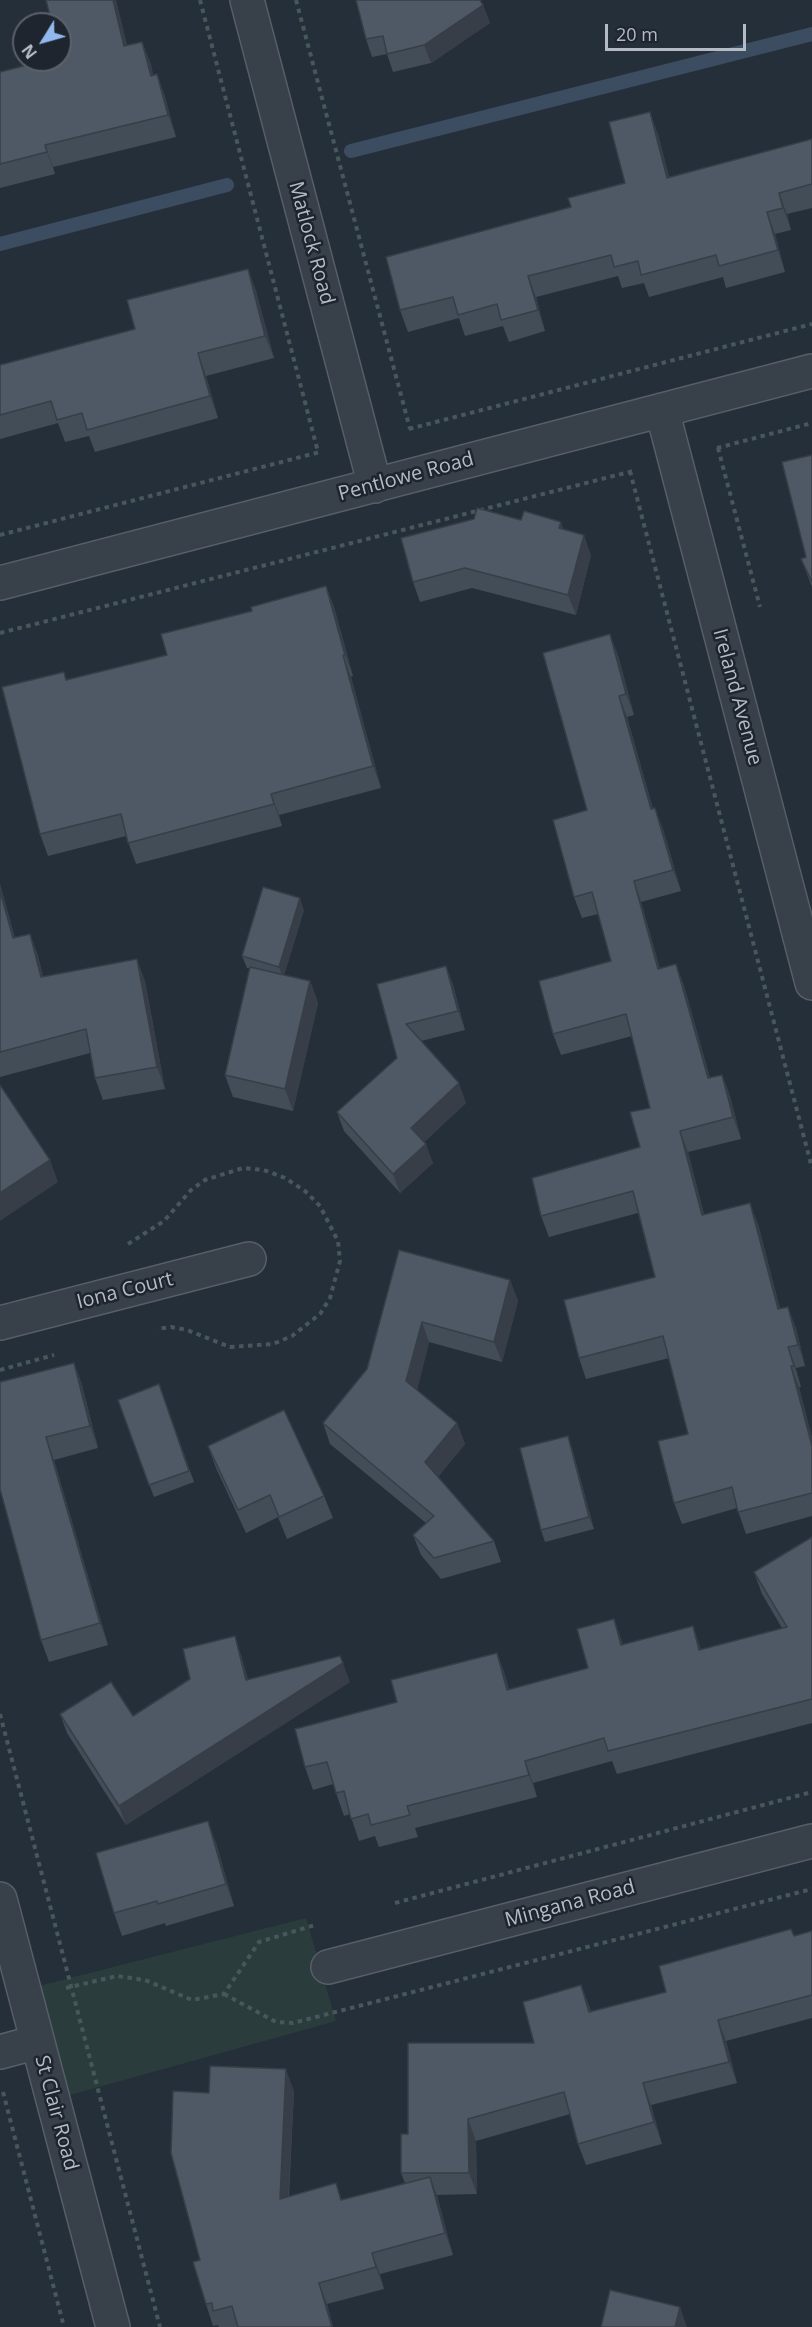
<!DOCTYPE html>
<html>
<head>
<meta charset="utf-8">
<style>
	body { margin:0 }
	#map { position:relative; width:812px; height:2327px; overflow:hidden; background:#252f39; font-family:"Open Sans",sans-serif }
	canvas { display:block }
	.north { position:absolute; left:12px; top:12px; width:60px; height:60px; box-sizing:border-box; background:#1e252f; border:2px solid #5a616b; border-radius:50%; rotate:233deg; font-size:16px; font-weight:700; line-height:24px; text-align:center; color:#b4bbc5 }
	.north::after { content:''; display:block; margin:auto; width:21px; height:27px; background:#91b9ed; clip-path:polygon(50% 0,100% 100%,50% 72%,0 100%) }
	.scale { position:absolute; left:605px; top:24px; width:141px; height:27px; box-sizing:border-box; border:3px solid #b4bbc5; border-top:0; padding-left:8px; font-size:18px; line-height:21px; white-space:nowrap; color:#b4bbc5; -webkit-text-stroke:4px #1e252f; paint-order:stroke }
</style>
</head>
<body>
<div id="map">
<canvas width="812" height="2327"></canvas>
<div class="north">N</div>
<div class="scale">20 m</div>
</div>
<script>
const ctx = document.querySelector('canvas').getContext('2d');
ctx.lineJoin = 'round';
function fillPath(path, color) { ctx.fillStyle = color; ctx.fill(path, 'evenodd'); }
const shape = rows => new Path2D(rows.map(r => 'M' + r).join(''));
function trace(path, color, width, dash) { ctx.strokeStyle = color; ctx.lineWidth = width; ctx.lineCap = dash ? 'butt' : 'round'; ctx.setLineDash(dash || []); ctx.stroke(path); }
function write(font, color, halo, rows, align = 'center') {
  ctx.font = font + ' "Open Sans",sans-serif'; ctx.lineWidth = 5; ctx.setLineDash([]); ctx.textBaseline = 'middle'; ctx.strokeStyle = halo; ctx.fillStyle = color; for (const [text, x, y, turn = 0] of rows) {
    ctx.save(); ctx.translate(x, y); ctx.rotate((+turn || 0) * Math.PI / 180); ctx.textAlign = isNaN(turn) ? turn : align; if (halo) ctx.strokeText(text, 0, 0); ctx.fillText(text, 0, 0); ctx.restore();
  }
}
fillPath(shape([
	[306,1918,336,2021,52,2100,23,1990]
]), '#2a3d3c');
trace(shape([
	[351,151,812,34],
	[0,244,227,185]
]), '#3c4d61', 14);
const minor = shape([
	[247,0,375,486],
	[662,410,812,983],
	[0,583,812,371],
	[0,1323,249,1259],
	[0,1899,113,2327],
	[328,1967,812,1841],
	[0,2052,37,2042]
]);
trace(minor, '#575e68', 36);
trace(shape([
	[200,0,318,452],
	[296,0,410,429],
	[409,429,812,324],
	[717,448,812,423],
	[718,448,760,607],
	[630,471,812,1168],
	[0,535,320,452],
	[0,633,633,471],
	[128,1244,164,1221,191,1190,205,1180,243,1168,264,1170,285,1178,305,1191,320,1206,338,1241,340,1261,330,1298,320,1314,292,1336,273,1344,230,1347,187,1330,171,1327,157,1329],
	[0,1370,54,1355],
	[0,1714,160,2327],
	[395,1903,812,1792],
	[66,1988,117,1976,145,1980,192,2000,224,1994,259,1942,315,1925],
	[224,1994,276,2022,293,2023,812,1889],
	[3,2092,64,2327]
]), '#47585a', 4, [4.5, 4.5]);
trace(minor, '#38404a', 33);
fillPath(shape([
	[46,0,116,0,127,46,142,42,151,65,153,76,157,74,165,97,176,137,53,167,55,174,0,188,0,72,60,57],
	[483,5,490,23,431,63,393,72,387,54,372,57,366,39],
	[658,134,669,177,812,139,812,208,787,214,791,230,775,234,785,272,726,288,723,277,649,297,644,283,622,288,618,276,536,297,545,331,509,342,503,326,465,336,459,318,408,332,400,310,571,207,625,183],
	[248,269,256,291,274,358,206,376,218,418,95,452,89,436,65,442,58,423,0,439,0,365,135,329],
	[812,455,812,587,801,559,806,557],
	[521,520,564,530,591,555,576,615,472,588,420,602,413,582],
	[326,586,334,607,353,676,351,677,381,788,279,815,282,826,136,864,126,836,48,856,40,834,67,680,167,655,252,611],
	[618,655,634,715,627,717,653,809,663,829,681,891,641,902,660,969,676,964,684,986,710,1078,722,1075,730,1096,741,1139,688,1152,704,1215,758,1224,780,1309,796,1328,805,1366,796,1368,801,1387,799,1387,812,1438,812,1516,746,1534,737,1508,682,1524,674,1503,688,1434,669,1358,586,1379,579,1358,655,1277,638,1213,549,1237,541,1216,640,1147,650,1108,632,1036,561,1055,553,1034,611,961,598,914,582,918,574,897,587,810],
	[0,884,15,938,30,934,38,956,43,976,145,981,165,1089,103,1100,95,1078,90,1053,0,1077],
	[304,910,284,975,310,981,318,1003,293,1111,233,1097,225,1075,250,968,247,968,242,956],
	[446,966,453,985,465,1030,421,1041,466,1103,424,1142,433,1163,400,1193,344,1131,337,1112,397,1058,377,984],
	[399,1250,510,1280,518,1301,502,1362,429,1342,417,1390,457,1423,465,1444,438,1477,494,1541,501,1562,441,1579,421,1555,413,1535,426,1523,330,1444,323,1423,367,1369],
	[74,1363,82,1385,98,1448,54,1460,108,1645,49,1662,41,1640,0,1489],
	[159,1384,194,1482,154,1497,118,1400],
	[208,1446,324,1496,333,1518,287,1539,278,1517,246,1533,216,1468],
	[572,1448,594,1529,545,1542,541,1530],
	[812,1537,812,1723,617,1774,612,1761,533,1783,537,1797,415,1828,418,1837,379,1847,375,1836,359,1841,350,1814,344,1816,333,1784,313,1790,305,1767,397,1702,497,1653,505,1675,509,1690,588,1668,623,1645,701,1650,782,1628,762,1594,754,1572],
	[241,1655,248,1680,350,1682,126,1825,67,1733,60,1714,133,1716],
	[216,1843,234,1906,166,1926,165,1923,122,1936,114,1913],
	[812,1931,812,2018,726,2041,737,2083,651,2105,662,2144,586,2165,578,2144,570,2114,476,2141,477,2194,436,2195,453,2255,380,2274,384,2289,327,2304,333,2327,219,2327,218,2325,213,2326,206,2304,200,2260,209,2093,294,2091,289,2196,343,2200,405,2183,401,2173,408,2134,534,2043,581,1985,591,2011,666,1992,794,1936]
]), '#434d57');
fillPath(shape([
	[113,0,116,0,133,69,124,46],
	[483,5,490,23,431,63,424,45],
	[142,42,151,65,159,99,151,76],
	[157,74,165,97,176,137,168,115],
	[650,112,658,134,675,199,667,178],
	[45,145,53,167,55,174,47,152],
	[779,193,787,214,791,230,783,208],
	[767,212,775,234,785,272,778,250],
	[248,269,256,291,274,358,265,336],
	[528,276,536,297,545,331,538,310],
	[198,353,206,376,218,418,210,396],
	[561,522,568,542,559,528],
	[584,535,591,555,576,615,568,595],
	[326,586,334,607,353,676,345,655],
	[610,634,618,655,634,715,626,694],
	[343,655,351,677,381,788,373,766],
	[619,696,627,717,659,830,651,809],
	[271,794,279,815,282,826,274,804],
	[655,808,663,829,681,891,673,870],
	[634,881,641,902,666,990,658,969],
	[0,884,21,961,13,938,0,891],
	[300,898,304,910,283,979,279,967],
	[30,934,38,956,49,999,41,977],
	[137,959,145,981,165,1089,157,1067],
	[676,964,684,986,716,1099,708,1078],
	[446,966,453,985,465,1030,458,1011],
	[310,981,318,1003,293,1111,285,1089],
	[722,1075,730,1096,741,1139,733,1117],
	[459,1083,466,1103,418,1147,411,1128],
	[680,1131,688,1152,710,1236,702,1215],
	[426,1144,433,1163,400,1193,393,1174],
	[50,1160,58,1182,0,1221,0,1193],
	[750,1203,758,1224,786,1331,778,1309],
	[510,1280,518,1301,502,1362,494,1342],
	[788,1307,796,1328,805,1366,798,1345],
	[422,1322,429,1342,414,1402,406,1381],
	[788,1347,796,1368,801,1387,794,1366],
	[74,1363,82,1385,98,1448,90,1426],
	[791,1366,799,1387,812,1438,812,1446],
	[457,1423,465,1444,433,1483,425,1462],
	[568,1436,572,1448,594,1529,589,1517],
	[46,1437,54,1460,108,1645,100,1623],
	[614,1619,622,1641,629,1667,621,1645],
	[693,1626,701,1649,707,1673,699,1650],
	[235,1636,241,1655,253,1699,246,1680],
	[497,1653,505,1675,515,1713,507,1690],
	[343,1663,350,1682,126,1825,119,1806],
	[525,1761,533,1783,537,1797,529,1775],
	[208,1821,216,1843,234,1906,226,1884],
	[581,1985,589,2006,597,2033,589,2012],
	[718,2020,726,2041,737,2083,729,2062],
	[286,2069,294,2091,287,2220,280,2199],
	[643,2083,651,2105,662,2144,654,2122],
	[468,2119,476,2141,477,2194,469,2173],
	[430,2177,438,2198,453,2255,445,2233],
	[372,2253,380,2274,384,2289,376,2267],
	[319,2283,327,2304,333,2327,332,2327],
	[680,2307,687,2327,675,2327]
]), '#373e47');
const building = shape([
	[46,0,113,0,124,46,142,42,151,76,157,74,168,115,45,145,47,152,0,164,0,72,47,60,60,60,60,24,52,24,46,0],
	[356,0,480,0,483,5,424,45,387,54,383,36,366,39,356,0],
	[650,112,667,178,812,139,812,184,779,193,783,208,767,212,778,250,719,266,716,255,641,275,638,261,614,267,611,255,528,276,538,310,501,320,497,304,458,315,453,297,400,310,386,257,571,207,568,198,625,183,609,122,650,112],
	[248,269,265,336,198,353,210,396,87,430,82,413,57,420,51,401,0,415,0,365,135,329,127,300,248,269],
	[812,455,812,582,801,559,806,557,782,462,812,455],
	[477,508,521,520,524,511,561,522,559,528,584,535,568,595,465,568,413,582,401,538,474,519,477,508],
	[326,586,345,655,343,655,373,766,271,794,274,804,128,843,121,814,40,834,2,687,64,672,66,680,167,655,161,634,252,611,251,607,326,586],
	[610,634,626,694,619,696,651,809,655,808,673,870,634,881,658,969,676,964,708,1078,722,1075,733,1117,680,1131,702,1215,750,1203,778,1309,788,1307,798,1345,788,1347,794,1366,791,1366,812,1446,812,1493,738,1512,732,1487,674,1503,658,1441,688,1434,663,1336,579,1358,564,1300,655,1277,633,1191,541,1216,532,1178,640,1147,630,1112,650,1108,626,1014,553,1034,539,981,611,961,592,892,574,897,553,820,587,810,543,653,610,634],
	[263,887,300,898,279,967,242,956,263,887],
	[0,891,13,938,30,934,41,977,137,959,157,1067,95,1078,86,1029,0,1052,0,891],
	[446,966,458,1011,406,1024,459,1083,411,1128,426,1144,393,1174,337,1112,397,1058,377,984,446,966],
	[250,967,310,981,285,1089,225,1075,250,967],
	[0,1085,50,1160,0,1193,0,1085],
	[399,1250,510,1280,494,1342,422,1322,406,1381,457,1423,425,1462,494,1541,434,1558,413,1535,434,1516,323,1423,367,1369,399,1250],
	[74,1363,90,1426,46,1437,100,1623,41,1640,0,1489,0,1382,74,1363],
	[159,1384,189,1471,149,1485,118,1400,159,1384],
	[284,1410,324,1496,279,1517,270,1495,238,1510,208,1446,284,1410],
	[568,1436,589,1517,541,1530,520,1448,568,1436],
	[812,1537,812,1699,608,1751,604,1738,525,1761,529,1775,407,1806,410,1815,371,1825,368,1814,351,1819,344,1791,336,1793,327,1762,305,1767,295,1729,397,1702,391,1680,497,1653,507,1690,588,1668,577,1629,614,1619,621,1645,693,1626,699,1650,787,1627,754,1572,812,1537],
	[235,1636,246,1680,340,1656,343,1663,119,1806,60,1714,111,1682,133,1716,190,1679,183,1649,235,1636],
	[208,1821,226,1884,158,1904,157,1901,114,1913,96,1853,208,1821],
	[791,1929,794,1936,812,1931,812,1995,718,2020,729,2062,643,2083,654,2122,578,2144,564,2092,468,2119,469,2173,401,2173,401,2134,408,2134,408,2043,534,2043,523,2002,581,1985,589,2012,666,1992,659,1966,791,1929],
	[210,2066,286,2069,280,2199,336,2183,341,2200,430,2177,445,2233,372,2253,376,2267,319,2283,332,2327,238,2327,232,2306,213,2311,212,2303,206,2304,193,2262,200,2260,171,2153,173,2091,209,2093,210,2066],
	[610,2290,680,2307,675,2327,601,2327,610,2290]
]);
fillPath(building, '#4e5965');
trace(building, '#373e47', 1.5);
write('20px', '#b4bbc5', '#1e252f', [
	["Matlock Road",311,243,75],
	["Pentlowe Road",406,477,-15],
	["Ireland Avenue",737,697,75],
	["Iona Court",125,1291,-14],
	["Mingana Road",570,1904,-15],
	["St Clair Road",56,2113,75]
]);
</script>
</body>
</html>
